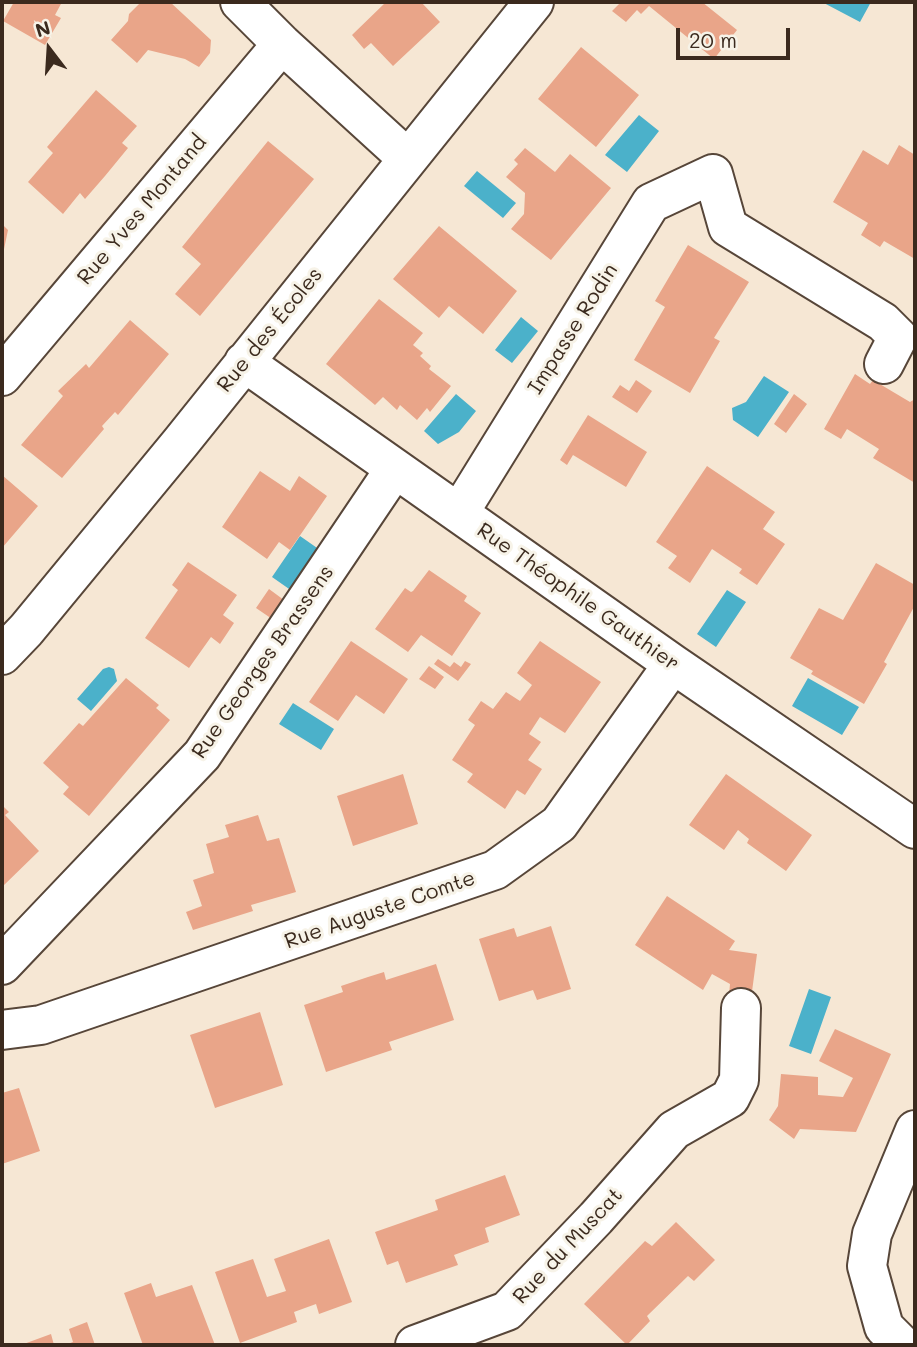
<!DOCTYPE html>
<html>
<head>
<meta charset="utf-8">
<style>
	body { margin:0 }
	#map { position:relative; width:917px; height:1347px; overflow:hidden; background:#f6e7d4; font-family:Mali,sans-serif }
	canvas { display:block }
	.frame { position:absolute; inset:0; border:4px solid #3b2a1e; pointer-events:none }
	.north { position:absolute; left:14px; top:14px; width:70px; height:70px; -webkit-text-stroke:5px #f7f3e8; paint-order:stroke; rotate:343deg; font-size:19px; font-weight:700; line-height:28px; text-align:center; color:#3b2a1e }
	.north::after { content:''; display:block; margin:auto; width:24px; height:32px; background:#3b2a1e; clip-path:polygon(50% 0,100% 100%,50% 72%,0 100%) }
	.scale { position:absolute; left:676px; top:28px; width:114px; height:32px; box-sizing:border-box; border:4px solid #3b2a1e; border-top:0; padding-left:9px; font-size:21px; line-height:24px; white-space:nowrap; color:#3b2a1e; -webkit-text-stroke:5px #f7f3e8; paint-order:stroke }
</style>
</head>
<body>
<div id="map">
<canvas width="917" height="1347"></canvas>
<div class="frame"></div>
<div class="north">N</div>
<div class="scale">20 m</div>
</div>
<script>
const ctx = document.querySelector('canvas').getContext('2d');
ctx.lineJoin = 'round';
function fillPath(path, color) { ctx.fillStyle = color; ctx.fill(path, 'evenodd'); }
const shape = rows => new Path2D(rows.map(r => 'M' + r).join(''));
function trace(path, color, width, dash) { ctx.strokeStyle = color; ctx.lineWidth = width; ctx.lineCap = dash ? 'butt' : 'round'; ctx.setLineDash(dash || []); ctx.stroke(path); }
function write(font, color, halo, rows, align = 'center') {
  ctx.font = font + ' Mali,sans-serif'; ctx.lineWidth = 6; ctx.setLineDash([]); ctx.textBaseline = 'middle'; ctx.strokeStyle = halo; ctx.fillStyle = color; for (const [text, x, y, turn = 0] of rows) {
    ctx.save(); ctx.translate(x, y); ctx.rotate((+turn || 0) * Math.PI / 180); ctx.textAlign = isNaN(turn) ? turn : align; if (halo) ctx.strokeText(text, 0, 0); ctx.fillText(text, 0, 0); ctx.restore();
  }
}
fillPath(shape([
	[822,2,871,2,860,22],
	[639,115,659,131,627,172,605,155],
	[477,171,516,203,503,218,464,186],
	[521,317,538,331,512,363,495,350],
	[764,376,789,392,758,437,733,420,732,408,746,402],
	[456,394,476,411,459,432,438,444,424,431],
	[300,536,320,550,292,591,272,577],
	[727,590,746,602,716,647,697,634],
	[109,667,114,669,117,681,91,711,77,699,103,669],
	[808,678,859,707,842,735,792,706],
	[293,703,334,729,321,750,279,724],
	[809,989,831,997,811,1054,789,1046]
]), '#4bb1ca');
fillPath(shape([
	[14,2,62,2,55,15,61,18,45,45,3,21],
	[141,2,170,2,211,40,210,53,199,67,185,59,148,50,137,63,111,40,128,21,129,14],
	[386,2,421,2,440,22,393,66,371,43,364,49,352,35],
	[621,2,702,2,737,30,714,59,649,6,641,14,637,10,626,22,612,11],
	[581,47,639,95,596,147,538,99],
	[96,90,137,126,122,143,128,148,105,176,85,199,80,193,63,214,28,182,53,153,47,147],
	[268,141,314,179,200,316,175,294,201,264,182,247],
	[899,145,915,155,915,259,884,241,880,247,861,235,868,223,833,202,863,150,888,165],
	[525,148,555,172,570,154,611,188,551,260,511,229,524,214,525,193,506,177,518,164,514,160],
	[2,224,8,230,3,254,2,254],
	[439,226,517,291,483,334,449,306,439,318,393,279],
	[688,245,749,282,714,338,720,341,690,393,634,360,665,307,655,301],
	[379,299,423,333,413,345,423,353,420,356,431,366,429,369,451,386,430,412,427,408,417,420,400,405,397,410,383,397,375,405,326,364],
	[130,320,169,354,118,415,115,412,102,426,104,429,62,478,21,445,63,396,58,391,86,364,89,368],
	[855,374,870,384,873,380,910,402,915,399,915,483,873,458,879,449,847,429,841,439,824,429],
	[636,380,652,391,637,413,612,397,620,385,629,391],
	[794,394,807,404,786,433,774,424],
	[588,415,647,452,626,487,573,455,567,465,560,460],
	[707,466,775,512,763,529,785,544,757,585,739,573,742,569,712,549,690,583,668,568,677,556,656,542],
	[260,471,290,491,299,476,327,496,290,550,279,542,267,559,222,527],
	[2,475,38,506,2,548],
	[188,562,237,595,223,615,234,623,220,644,211,637,189,668,145,638,178,590,172,585],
	[876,563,915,585,915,605,884,662,887,664,864,704,811,674,813,671,790,658,819,608,843,620],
	[429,570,467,596,464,601,481,613,452,656,421,635,408,652,375,629,405,588,411,592,413,591],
	[269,589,288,603,275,621,256,608],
	[351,641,408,679,384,714,356,695,338,721,309,702],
	[540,641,601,682,565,733,540,717,529,734,541,742,528,760,542,769,525,795,517,790,505,809,467,782,473,774,452,760,475,725,468,720,481,701,493,709,506,692,520,701,532,685,517,673],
	[438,659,450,667,454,662,461,667,465,661,471,664,458,681,434,664],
	[429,666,444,677,435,689,419,679],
	[126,678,159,705,156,708,170,720,89,816,63,794,69,787,43,763,79,723,83,726],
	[403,774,418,824,353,846,337,796],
	[726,774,812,835,786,871,747,843,749,839,738,830,724,850,689,825],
	[2,805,9,812,5,815,39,851,2,887],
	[258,815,267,841,279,838,296,892,251,905,253,911,193,930,186,912,202,906,193,880,214,873,206,844,229,837,225,825],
	[667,896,735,941,729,950,757,954,751,999,729,995,730,984,712,974,703,990,635,945],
	[551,926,571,989,537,1000,533,990,499,1001,479,939,514,928,517,937],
	[436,964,454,1020,389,1042,392,1050,326,1072,304,1005,343,992,341,986,368,977,384,972,386,980],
	[260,1012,283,1085,215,1108,190,1035],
	[835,1029,891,1054,856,1132,800,1129,794,1139,769,1120,778,1106,781,1074,818,1077,818,1095,843,1097,853,1078,819,1061],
	[19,1088,40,1151,2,1164,2,1093],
	[505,1175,520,1215,485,1228,489,1242,454,1255,458,1265,406,1283,398,1261,387,1265,375,1232,438,1210,435,1200],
	[676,1222,715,1260,694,1281,688,1276,647,1316,650,1321,627,1345,584,1304,645,1241,652,1246],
	[329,1239,352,1302,319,1314,316,1304,294,1312,297,1322,240,1343,215,1272,253,1259,267,1297,286,1291,274,1259],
	[151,1283,156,1297,192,1285,215,1345,143,1345,124,1293],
	[87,1322,95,1345,65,1345,73,1342,69,1329],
	[51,1334,54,1345,21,1345]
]), '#e9a589');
const minor = shape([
	[240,2,282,44,408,159],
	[244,362,673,664,915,829],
	[2,376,282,44],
	[459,513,651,203,713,174,728,227,883,322,898,337,884,364],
	[2,655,26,630,181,442,534,2],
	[2,965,202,755,394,470],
	[2,1030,41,1025,495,870,559,824,673,664],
	[415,1345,507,1311,596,1218,674,1130,730,1098,739,1080,741,1008],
	[902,1345,884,1327,867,1266,872,1234,915,1130]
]);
trace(minor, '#574639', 42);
trace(minor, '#fff', 38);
write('21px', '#3b2a1e', '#f7f3e8', [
	["Rue Yves Montand",142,210,-50],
	["Impasse Rodin",573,329,-58],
	["Rue des Écoles",270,330,-51],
	["Rue Théophile Gauthier",578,597,35],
	["Rue Georges Brassens",263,662,-55],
	["Rue Auguste Comte",380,910,-19],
	["Rue du Muscat",568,1246,-47]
]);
</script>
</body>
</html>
